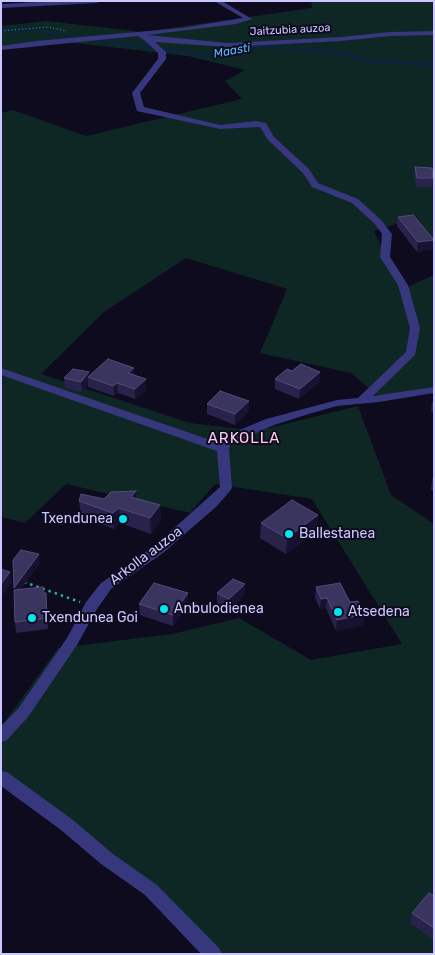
<!DOCTYPE html>
<html>
<head>
<meta charset="utf-8">
<style>
	body { margin:0 }
	#map { position:relative; width:435px; height:955px; overflow:hidden; background:#0d0b1d; font-family:Rubik,sans-serif }
	canvas { display:block }
	.frame { position:absolute; inset:0; border:2px solid #cac7ff; pointer-events:none }
</style>
</head>
<body>
<div id="map">
<canvas width="435" height="955"></canvas>
<div class="frame"></div>
</div>
<script>
const ctx = document.querySelector('canvas').getContext('2d');
ctx.lineJoin = 'round';
function fillPath(path, color) { ctx.fillStyle = color; ctx.fill(path, 'evenodd'); }
const shape = rows => new Path2D(rows.map(r => 'M' + r).join(''));
function trace(path, color, width, dash) { ctx.strokeStyle = color; ctx.lineWidth = width; ctx.lineCap = dash ? 'butt' : 'round'; ctx.setLineDash(dash || []); ctx.stroke(path); }
function write(font, color, halo, rows, align = 'center') {
  ctx.font = font + ' Rubik,sans-serif'; ctx.lineWidth = 4; ctx.setLineDash([]); ctx.textBaseline = 'middle'; ctx.strokeStyle = halo; ctx.fillStyle = color; for (const [text, x, y, turn = 0] of rows) {
    ctx.save(); ctx.translate(x, y); ctx.rotate((+turn || 0) * Math.PI / 180); ctx.textAlign = isNaN(turn) ? turn : align; if (halo) ctx.strokeText(text, 0, 0); ctx.fillText(text, 0, 0); ctx.restore();
  }
}
fillPath(shape([
	[311,1,434,1,434,240,405,221,374,231,401,290,434,275,434,389,379,397,351,373,260,353,287,289,186,258,104,312,41,374,190,423,257,431,358,406,391,495,434,524,434,954,213,954,187,924,1,780,1,727,58,648,172,634,239,618,311,660,402,644,312,499,215,484,190,513,66,484,25,523,1,517,1,113,13,110,86,136,242,99,225,81,245,70,188,56,66,42,1,50,1,26,47,21,142,32,312,8]
]), '#0e2724');
trace(shape([
	[1,31,36,28,57,35,206,55,264,46,340,53,373,62,434,64]
]), '#0b2241', 2.5);
trace(shape([
	[1,31,48,27,67,31]
]), '#2caea0', 1, [1, 2.5]);
trace(shape([
	[24,582,80,602]
]), '#2caea0', 2.5, [2.5, 4]);
fillPath(shape([
	[54,1,100,1,97,3,1,8,1,4,54,1],
	[214,1,222,1,252,19,236,24,147,35,227,43,341,37,390,32,434,31,434,35,390,36,341,41,227,47,155,42,166,52,166,59,140,93,144,107,220,125,256,121,266,123,274,137,309,169,318,183,358,199,381,220,392,234,390,257,408,285,420,328,415,355,373,396,434,387,434,393,379,402,337,406,312,413,274,425,230,445,229,449,232,488,230,491,217,506,163,553,111,589,97,609,77,645,28,717,7,740,1,742,1,726,18,709,67,638,86,602,101,583,153,547,220,487,217,451,1,375,1,368,219,443,230,434,266,419,337,400,358,398,406,352,410,328,398,285,380,257,382,234,375,224,352,203,312,187,303,173,268,140,260,127,220,129,137,111,132,93,158,59,158,53,145,41,138,36,1,50,1,46,36,41,182,28,243,18,214,1],
	[1,771,7,772,73,820,113,854,157,885,219,948,222,954,201,954,145,895,101,864,61,830,1,786,1,771]
]), '#36377c');
fillPath(shape([
	[415,167,433,178,432,187,416,187,414,176],
	[398,217,433,249,417,252,397,226],
	[320,372,319,382,299,399,275,389,275,379],
	[134,375,146,390,135,399,118,393,114,396,88,387,88,384,82,392,65,388,64,378,89,376],
	[434,400,434,413,431,412,432,402],
	[207,404,249,411,235,425,207,414],
	[434,478,434,492,431,489,432,479],
	[104,499,160,505,161,520,151,534,120,523,114,529,81,516,79,501],
	[261,523,317,531,286,554,260,538],
	[40,563,21,589,44,593,47,604,48,629,16,633,15,622,14,590],
	[245,584,244,595,229,610,217,604,217,593],
	[316,587,350,602,364,625,336,631,326,608,320,609,315,598],
	[139,604,188,604,173,626,140,615],
	[434,896,434,940,410,923,412,913]
]), '#29234c');
fillPath(shape([
	[434,240,433,249,417,252,418,242],
	[134,368,134,378,128,373],
	[89,372,89,378,88,377,88,384,82,392,81,382],
	[320,372,319,382,299,399,300,389],
	[146,379,146,390,135,399,135,389],
	[117,383,118,393,114,396,113,386],
	[249,401,249,411,235,425,235,414],
	[136,491,137,507,131,513,131,497],
	[160,505,161,520,151,534,150,518],
	[119,508,120,523,114,529,113,513],
	[318,515,317,531,286,554,287,538],
	[39,554,40,563,15,597,14,588],
	[10,572,12,582,1,597,1,584],
	[245,584,244,595,229,610,229,599],
	[46,593,47,604,48,629,47,618],
	[188,593,188,604,173,626,173,615],
	[327,598,326,608,320,609,321,599],
	[365,614,364,625,336,631,337,620]
]), '#171231');
const building = shape([
	[415,167,432,168,433,178,417,178,415,167],
	[413,215,434,240,418,242,398,217,413,215],
	[108,359,134,368,128,373,146,379,135,389,117,383,113,386,88,377,108,359],
	[301,364,320,372,300,389,275,379,287,369,292,371,301,364],
	[73,369,89,372,81,382,64,378,73,369],
	[220,391,249,401,235,414,207,404,220,391],
	[136,491,131,497,160,505,150,518,119,508,113,513,79,501,81,494,104,499,111,492,136,491],
	[292,500,318,515,287,538,261,523,292,500],
	[21,550,39,554,14,588,13,560,21,550],
	[1,569,10,572,1,584,1,569],
	[233,579,245,584,229,599,217,593,233,579],
	[154,583,188,593,173,615,139,604,154,583],
	[340,583,350,602,358,601,365,614,337,620,327,598,321,599,316,587,340,583],
	[43,587,44,593,46,593,47,618,15,622,14,590,43,587],
	[429,893,434,896,434,928,412,913,429,893]
]);
fillPath(building, '#3a355f');
trace(building, '#514c78', 1);
for (const [x, y, r, color] of [
	[123,519,5,"#00e6f2"],
	[289,534,5,"#00e6f2"],
	[164,609,5,"#00e6f2"],
	[338,612,5,"#00e6f2"],
	[32,618,5,"#00e6f2"]
]) { const dot = new Path2D(); dot.arc(x, y, r, 0, 2 * Math.PI); ctx.fillStyle = color; ctx.fill(dot); trace(dot, '#0d0b1d', 2); }
write('11px', '#cac7ff', '#0d0b1d', [
	["Jaitzubia auzoa",290,30,-3]
]);
write('italic 12px', '#55b9ff', '#0d0b1d', [
	["Maasti",232,51,-10]
]);
write('14px', '#cac7ff', '#0d0b1d', [
	["Txendunea",113,519,"right"],
	["Ballestanea",299,534],
	["Anbulodienea",174,609],
	["Atsedena",348,612],
	["Txendunea Goi",42,618]
], 'left');
write('14px', '#cac7ff', '#0d0b1d', [
	["Arkolla auzoa",146,556,-37]
]);
ctx.letterSpacing = '1px';
write('15px', '#ffc9ee', '#0d0b1d', [
	["ARKOLLA",244,439]
]);
ctx.letterSpacing = '0px';
</script>
</body>
</html>
